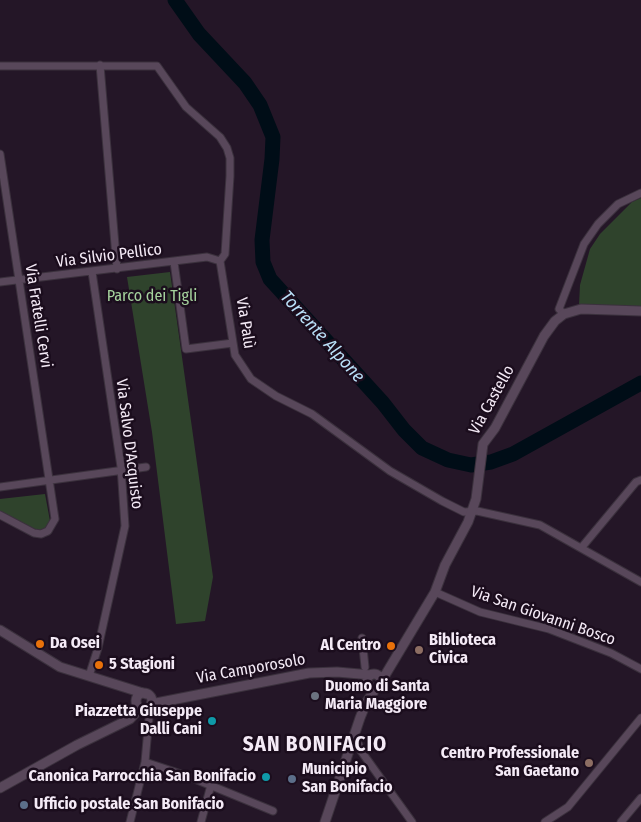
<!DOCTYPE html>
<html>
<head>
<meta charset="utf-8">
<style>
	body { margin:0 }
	canvas { display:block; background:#241627 }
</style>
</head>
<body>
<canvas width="641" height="822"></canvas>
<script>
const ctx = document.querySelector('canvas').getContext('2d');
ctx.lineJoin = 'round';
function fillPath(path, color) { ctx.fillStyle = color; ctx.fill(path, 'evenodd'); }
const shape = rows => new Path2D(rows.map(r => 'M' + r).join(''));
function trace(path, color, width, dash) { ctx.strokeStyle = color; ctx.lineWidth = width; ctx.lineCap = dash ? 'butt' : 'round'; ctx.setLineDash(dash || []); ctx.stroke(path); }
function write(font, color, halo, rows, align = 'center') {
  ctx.font = font + ' "Fira Sans Condensed",sans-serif'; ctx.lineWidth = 5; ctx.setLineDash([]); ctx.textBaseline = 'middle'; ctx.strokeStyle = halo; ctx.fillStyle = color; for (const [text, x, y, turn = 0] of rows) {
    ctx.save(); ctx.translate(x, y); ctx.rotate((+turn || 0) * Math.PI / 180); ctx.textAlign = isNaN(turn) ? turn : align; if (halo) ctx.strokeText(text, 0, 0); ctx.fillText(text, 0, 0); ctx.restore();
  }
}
fillPath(shape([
	[641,198,641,307,579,306,580,285,590,249,600,234,632,202],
	[170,272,213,577,205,621,176,624,152,432,127,277],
	[45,494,50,521,45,529,40,531,32,528,0,511,0,499]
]), '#2f432c');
trace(shape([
	[175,0,199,34,245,83,260,105,273,137,272,159,262,240,263,262,270,279,383,403,404,430,422,448,448,460,471,465,491,462,513,454,641,383]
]), '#000d17', 15);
const minor = shape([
	[100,65,117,269],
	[0,66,157,66,186,107,220,137,227,148,230,158,230,176,225,254,220,261],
	[0,154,55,519,48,531,41,534,34,533,0,515],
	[220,261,235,355,251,379,276,396,312,414,390,471,442,501,464,512,477,511,540,525,641,582],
	[174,262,186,349,233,343],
	[0,282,207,257,220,261],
	[564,314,559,309,584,244,598,224,618,204,641,193],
	[0,487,146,467],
	[582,547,636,482,641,480],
	[435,592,480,612,549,629,611,653,641,669],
	[362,638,365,667],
	[89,676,98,648,125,526,121,467,92,272],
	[355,735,361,751,412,822],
	[145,762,190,777,273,811],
	[130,822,145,762,150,706],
	[201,822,211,785],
	[545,822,568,807,641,718],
	[621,822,641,798]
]);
const tertiary = shape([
	[0,630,60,667,146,694],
	'367 681a7 7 0 1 1 14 0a7 7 0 1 1-14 0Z',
	[381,682,435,592,445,565,468,522,476,499,483,444,495,428,544,336,555,321,564,314,581,309,641,311],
	'136 701a8 8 0 1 1 16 0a8 8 0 1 1-16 0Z',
	[151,704,309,673,337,672,371,675],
	[0,788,77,745,130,719,140,708],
	[325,822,360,718,366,703,376,688]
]);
trace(minor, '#3b313d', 9);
trace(tertiary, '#3b313d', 11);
trace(minor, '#58475a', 7);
trace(tertiary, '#58475a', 9);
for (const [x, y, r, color] of [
	[40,644,5,"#e8710a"],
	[391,646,5,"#e8710a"],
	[419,650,5,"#8d6e63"],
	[99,665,5,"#e8710a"],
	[315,696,5,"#6b7280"],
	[212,721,5,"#0f9aa8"],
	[589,763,5,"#8d6e63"],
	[266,777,5,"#0f9aa8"],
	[292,779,5,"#5c6f8a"],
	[24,805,5,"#5c6f8a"]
]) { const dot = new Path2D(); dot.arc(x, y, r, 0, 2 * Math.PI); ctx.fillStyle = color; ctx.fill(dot); trace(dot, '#1b0d1d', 2); }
write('16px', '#f4eaf6', '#1b0d1d', [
	["Via Silvio Pellico",109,256,-7],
	["Via Fratelli Cervi",38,316,81],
	["Via Palù",245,323,81],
	["Via Castello",492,400,-61],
	["Via Salvo D'Acquisto",129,444,83],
	["Via San Giovanni Bosco",543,616,19],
	["Via Camporosolo",251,669,-10]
]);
write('16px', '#a5d29d', '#1b0d1d', [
	["Parco dei Tigli",152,297]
]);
write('bold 16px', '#f4eaf6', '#1b0d1d', [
	["Biblioteca",429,641],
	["Civica",429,659],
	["Da Osei",50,644],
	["Al Centro",381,646,"right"],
	["5 Stagioni",109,665],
	["Duomo di Santa",325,687],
	["Maria Maggiore",325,705],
	["Piazzetta Giuseppe",202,712,"right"],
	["Dalli Cani",202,730,"right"],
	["Centro Professionale",579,754,"right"],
	["San Gaetano",579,772,"right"],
	["Municipio",302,770],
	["San Bonifacio",302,788],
	["Canonica Parrocchia San Bonifacio",256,777,"right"],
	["Ufficio postale San Bonifacio",34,805]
], 'left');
write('italic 18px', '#b9dff7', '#1b0d1d', [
	["Torrente Alpone",322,337,48]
]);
ctx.letterSpacing = '1px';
write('bold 21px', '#f4eaf6', '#1b0d1d', [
	["SAN BONIFACIO",315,745]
]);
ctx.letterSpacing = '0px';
</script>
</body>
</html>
